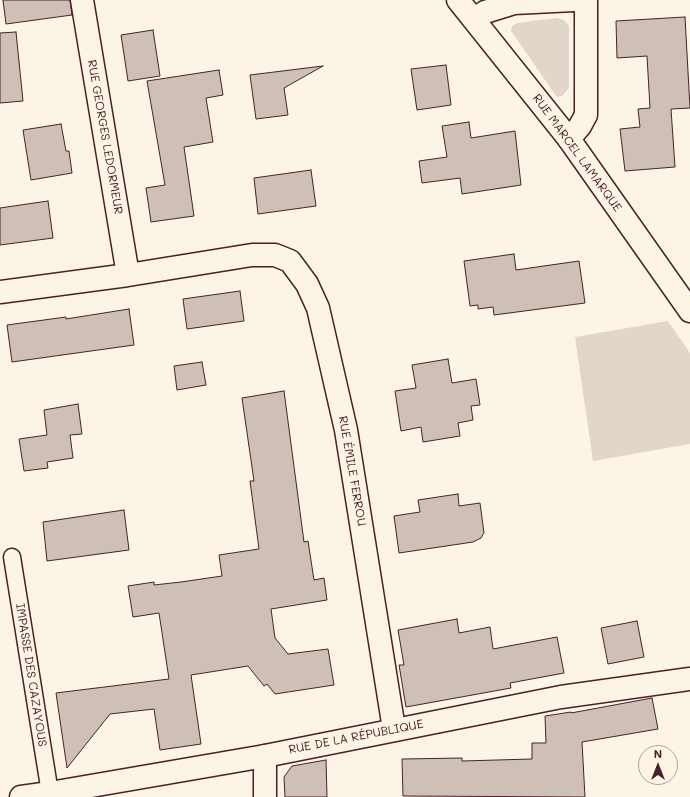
<!DOCTYPE html>
<html>
<head>
<meta charset="utf-8">
<style>
	body { margin:0 }
	#map { position:relative; width:690px; height:797px; overflow:hidden; background:#fcf5e5; font-family:Mali,sans-serif }
	canvas { display:block }
	.north { position:absolute; left:638px; top:745px; width:40px; height:40px; box-sizing:border-box; background:#fcf5e5; border:1px solid #b59f9b; border-radius:50%; rotate:0deg; font-size:11px; font-weight:700; line-height:16px; text-align:center; color:#4a1f2b }
	.north::after { content:''; display:block; margin:auto; width:14px; height:18px; background:#4a1f2b; clip-path:polygon(50% 0,100% 100%,50% 72%,0 100%) }
</style>
</head>
<body>
<div id="map">
<canvas width="690" height="797"></canvas>
<div class="north">N</div>
</div>
<script>
const ctx = document.querySelector('canvas').getContext('2d');
ctx.lineJoin = 'round';
function fillPath(path, color) { ctx.fillStyle = color; ctx.fill(path, 'evenodd'); }
const shape = rows => new Path2D(rows.map(r => 'M' + r).join(''));
function trace(path, color, width, dash) { ctx.strokeStyle = color; ctx.lineWidth = width; ctx.lineCap = dash ? 'butt' : 'round'; ctx.setLineDash(dash || []); ctx.stroke(path); }
function write(font, color, halo, rows, align = 'center') {
  ctx.font = font + ' Mali,sans-serif'; ctx.lineWidth = 3.5; ctx.setLineDash([]); ctx.textBaseline = 'middle'; ctx.strokeStyle = halo; ctx.fillStyle = color; for (const [text, x, y, turn = 0] of rows) {
    ctx.save(); ctx.translate(x, y); ctx.rotate((+turn || 0) * Math.PI / 180); ctx.textAlign = isNaN(turn) ? turn : align; if (halo) ctx.strokeText(text, 0, 0); ctx.fillText(text, 0, 0); ctx.restore();
  }
}
fillPath(shape([
	[556,18,564,20,569,26,569,88,562,96,557,97,511,31,512,26,517,23],
	[668,321,690,353,690,444,593,461,575,337]
]), '#e2d5ca');
const building = shape([
	[3,0,70,0,72,15,6,24,3,0],
	[685,17,690,108,671,109,675,167,625,171,620,129,640,127,638,109,650,108,647,56,617,58,616,21,685,17],
	[153,30,160,76,128,81,121,35,153,30],
	[16,32,23,101,0,103,0,33,16,32],
	[446,65,451,105,417,110,411,69,446,65],
	[323,66,284,88,288,115,256,119,250,75,323,66],
	[219,70,223,95,206,98,213,142,184,147,194,216,151,222,146,188,165,185,147,81,219,70],
	[469,122,471,138,515,131,521,185,462,194,460,178,422,183,419,161,447,157,442,126,469,122],
	[61,124,66,151,69,151,72,173,31,180,23,130,61,124],
	[311,170,316,206,258,214,254,178,311,170],
	[48,201,53,238,0,245,0,208,48,201],
	[514,254,516,270,579,261,585,303,494,315,493,307,478,309,478,305,470,306,464,261,514,254],
	[240,291,244,321,187,329,183,299,240,291],
	[129,309,134,345,12,362,7,325,66,317,66,319,129,309],
	[448,359,452,383,476,379,480,405,471,406,473,420,458,423,460,436,423,442,421,427,401,431,395,391,416,388,412,365,448,359],
	[202,362,206,385,177,390,174,366,202,362],
	[284,391,304,542,308,541,314,580,324,578,327,600,271,609,275,638,288,654,328,649,334,685,275,694,267,684,264,686,248,666,191,675,201,744,160,750,154,709,110,714,67,768,56,693,169,679,159,613,133,617,128,586,154,582,154,585,181,582,222,576,219,555,259,549,250,481,254,481,242,398,284,391],
	[78,404,82,434,70,435,73,458,47,462,48,468,24,471,19,439,47,435,44,410,78,404],
	[458,494,459,506,480,503,484,533,481,538,473,542,399,553,394,516,420,512,418,500,458,494],
	[124,510,129,550,47,561,43,522,124,510],
	[457,619,459,633,490,627,493,649,557,637,564,673,510,683,511,688,406,707,399,665,404,665,398,630,457,619],
	[637,621,644,657,608,664,601,628,637,621],
	[652,698,658,729,582,742,585,797,403,796,402,759,462,758,462,761,532,759,532,743,546,743,545,716,571,712,571,713,652,698],
	[326,760,327,797,285,797,284,777,292,766,326,760]
]);
fillPath(building, '#cfc0b7');
trace(building, '#4a1f2b', 1);
const lane = shape([
	[12,557,50,793]
]);
const street = shape([
	[82,0,128,275],
	[474,19,485,12,514,3,574,0],
	[569,139,580,126,586,115,586,0],
	[0,292,128,275,252,255,275,255,290,261,307,284,318,308,346,430,394,729],
	[265,756,265,797]
]);
const secondary = shape([
	[458,0,569,139,690,311],
	[21,797,50,793,265,756,561,697,690,679]
]);
trace(lane, '#4a1f2b', 19);
trace(street, '#4a1f2b', 25);
trace(secondary, '#4a1f2b', 25);
trace(lane, '#fcf5e5', 16);
trace(street, '#fcf5e5', 22);
trace(secondary, '#fcf5e5', 22);
write('12px', '#4a1f2b', '#fcf5e5', [
	["RUE GEORGES LEDORMEUR",105,137,80],
	["RUE MARCEL LAMARQUE",577,153,54],
	["RUE ÉMILE FERROU",352,471,80],
	["IMPASSE DES CAZAYOUS",31,675,81],
	["RUE DE LA RÉPUBLIQUE",356,737,-11]
]);
</script>
</body>
</html>
